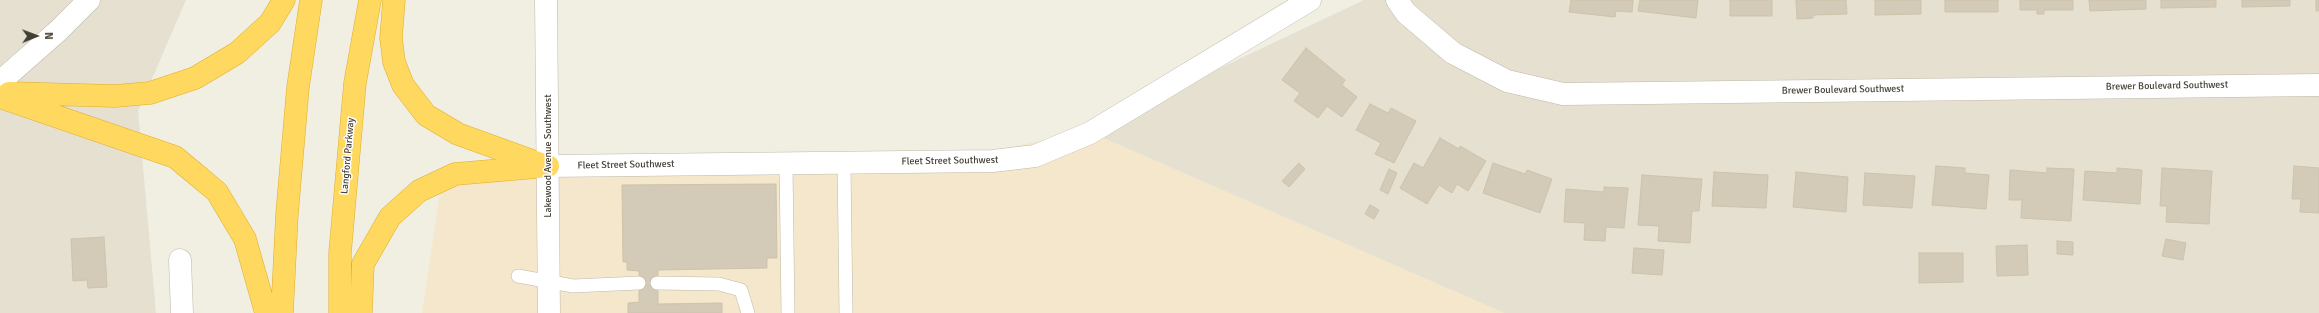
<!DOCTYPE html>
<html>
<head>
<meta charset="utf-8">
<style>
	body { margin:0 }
	#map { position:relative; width:2319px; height:313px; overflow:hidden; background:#f1eee2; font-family:Signika,sans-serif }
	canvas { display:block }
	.north { position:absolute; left:16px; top:16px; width:40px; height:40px; -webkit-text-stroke:3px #fff; paint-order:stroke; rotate:89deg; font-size:11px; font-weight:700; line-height:16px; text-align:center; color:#433e33 }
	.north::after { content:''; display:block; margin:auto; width:14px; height:18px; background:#433e33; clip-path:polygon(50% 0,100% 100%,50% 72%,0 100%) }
</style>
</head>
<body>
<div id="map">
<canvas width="2319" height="313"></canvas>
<div class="north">N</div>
</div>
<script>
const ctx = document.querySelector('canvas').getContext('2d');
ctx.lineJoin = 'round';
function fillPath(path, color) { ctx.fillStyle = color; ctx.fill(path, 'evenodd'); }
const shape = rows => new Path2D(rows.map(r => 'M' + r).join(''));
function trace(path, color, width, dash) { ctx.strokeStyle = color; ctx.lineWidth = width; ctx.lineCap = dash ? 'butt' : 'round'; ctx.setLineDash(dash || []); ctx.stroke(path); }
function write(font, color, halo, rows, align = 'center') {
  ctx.font = font + ' Signika,sans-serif'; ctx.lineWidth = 3; ctx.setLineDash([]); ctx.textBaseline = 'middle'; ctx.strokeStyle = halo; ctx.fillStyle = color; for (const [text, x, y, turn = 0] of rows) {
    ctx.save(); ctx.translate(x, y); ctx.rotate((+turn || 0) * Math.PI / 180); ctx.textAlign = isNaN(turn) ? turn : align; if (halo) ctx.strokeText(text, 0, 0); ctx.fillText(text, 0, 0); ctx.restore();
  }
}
fillPath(shape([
	[0,0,186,0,138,111,156,313,0,313],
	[1364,0,2319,0,2319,313,1504,313,1087,131]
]), '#e5e0d0');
fillPath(shape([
	[1087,131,1504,313,422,313,443,172,946,161]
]), '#f4e7cc');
const building = shape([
	[1571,0,1633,0,1632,12,1616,11,1615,17,1569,12,1571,0],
	[1640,0,1698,0,1696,18,1638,11,1640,0],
	[1730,0,1772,0,1772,16,1730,16,1730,0],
	[1796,0,1846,0,1847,14,1813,15,1813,18,1797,19,1796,0],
	[1875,0,1921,0,1921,14,1875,15,1875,0],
	[1945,0,1998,0,1998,12,1945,12,1945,0],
	[2020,0,2073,0,2073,10,2044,10,2044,14,2037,14,2037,10,2020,10,2020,0],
	[2089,0,2146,0,2146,9,2090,11,2089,0],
	[2161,0,2216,0,2216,7,2161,8,2161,0],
	[2242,0,2290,0,2290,6,2242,7,2242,0],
	[2316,0,2319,0,2319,11,2316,11,2316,0],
	[1306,48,1345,80,1342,85,1357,97,1342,117,1327,106,1318,118,1294,101,1300,93,1282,80,1306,48],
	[1370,104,1388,113,1391,108,1416,121,1394,163,1375,154,1381,143,1356,130,1370,104],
	[1440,138,1459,149,1460,146,1486,161,1468,191,1457,184,1452,193,1439,185,1427,204,1400,188,1414,163,1423,168,1440,138],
	[1299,163,1305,169,1289,187,1282,181,1299,163],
	[1493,163,1525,174,1527,170,1552,179,1540,213,1483,193,1493,163],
	[1936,166,1965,168,1965,173,1989,175,1986,209,1932,205,1936,166],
	[2294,166,2319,168,2319,213,2300,212,2301,199,2292,199,2294,166],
	[2047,168,2074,169,2071,221,2021,218,2022,200,2009,200,2010,170,2047,173,2047,168],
	[2117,168,2142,170,2140,204,2083,200,2085,171,2117,173,2117,168],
	[2162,168,2212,171,2209,224,2166,222,2167,206,2160,206,2162,168],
	[1389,169,1397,173,1388,194,1380,190,1389,169],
	[1714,172,1768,175,1766,208,1712,206,1714,172],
	[1796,172,1848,177,1846,212,1793,207,1796,172],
	[1865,173,1915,176,1912,208,1863,205,1865,173],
	[1642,175,1702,179,1699,211,1692,211,1690,243,1658,241,1659,226,1638,225,1642,175],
	[776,184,777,258,767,258,767,268,658,270,658,304,722,303,722,313,628,313,628,303,639,302,639,271,627,270,627,262,623,262,622,185,776,184],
	[1604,187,1628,188,1624,228,1606,227,1605,241,1584,240,1585,223,1564,222,1566,189,1604,192,1604,187],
	[1370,205,1379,210,1374,219,1365,214,1370,205],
	[104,237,107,287,88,288,87,280,73,281,71,239,104,237],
	[2166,239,2186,243,2183,260,2162,256,2166,239],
	[2057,241,2073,242,2073,255,2057,254,2057,241],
	[2027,245,2028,275,1997,276,1996,246,2027,245],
	[1634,248,1664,250,1662,275,1632,273,1634,248],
	[1919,253,1963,253,1963,282,1919,283,1919,253]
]);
fillPath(building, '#d3cab7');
trace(building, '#cec3ab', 1);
const service = shape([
	[844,163,846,313],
	[786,164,788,313],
	[518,276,573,286,639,283],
	[657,283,719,284,741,290,748,313]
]);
const minor = shape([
	[1397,0,1406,13,1453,53,1507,81,1563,94,2319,85],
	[548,166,993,161,1035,156,1090,133,1310,0],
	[180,260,182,313]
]);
const tertiary = shape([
	[546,0,549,313],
	[0,82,59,30,89,0]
]);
const motorway = shape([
	[394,0,391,38,394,62,403,85,426,115,458,134,541,164],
	[9,93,115,96,150,93,195,78,237,53,270,23,284,0],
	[0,97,175,157,192,171,217,192,245,239,266,313],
	[282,313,287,214,298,87,311,0],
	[340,313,340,253,355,83,370,0],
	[361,313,363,264,390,217,419,191,455,174,548,166]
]);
trace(service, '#bfb9a8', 14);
trace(minor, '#bfb9a8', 23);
trace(tertiary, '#bfb9a8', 23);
trace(motorway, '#dead2f', 23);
trace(service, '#fff', 13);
trace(minor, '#fff', 22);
trace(tertiary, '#fff', 22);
trace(motorway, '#ffd85f', 22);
write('10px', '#433e33', '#fff', [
	["Brewer Boulevard Southwest",2167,86,-1],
	["Brewer Boulevard Southwest",1843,90,-1],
	["Langford Parkway",348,156,-85],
	["Lakewood Avenue Southwest",548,156,-90],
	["Fleet Street Southwest",950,161,-1],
	["Fleet Street Southwest",626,165,-1]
]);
</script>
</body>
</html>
